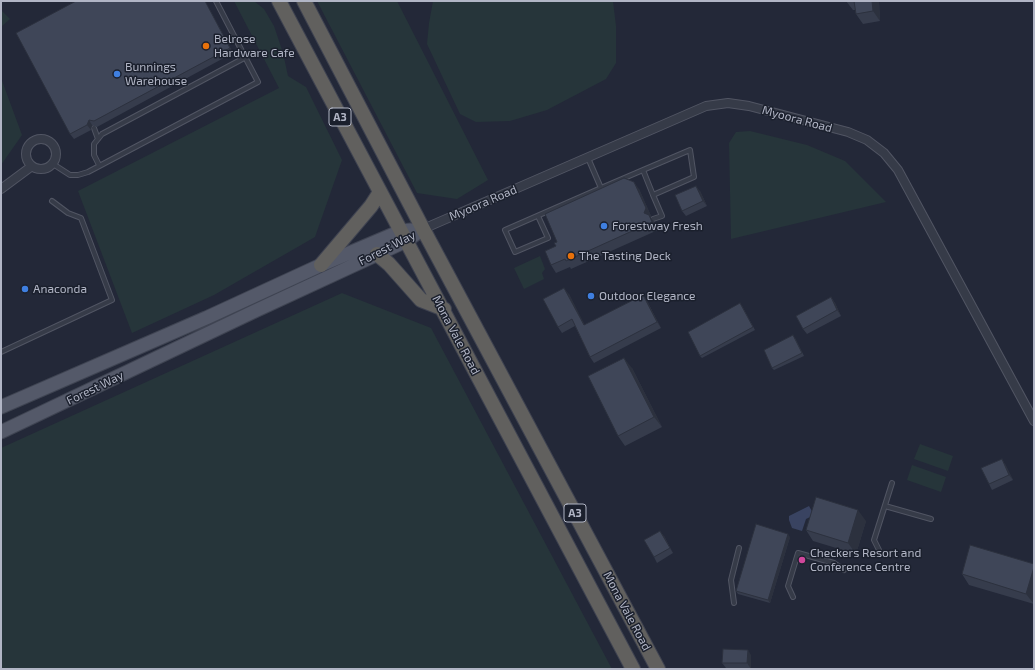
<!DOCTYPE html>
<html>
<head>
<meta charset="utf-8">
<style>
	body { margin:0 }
	#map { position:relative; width:1035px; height:670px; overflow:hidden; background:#232838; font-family:"Exo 2",sans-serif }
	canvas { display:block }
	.frame { position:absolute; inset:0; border:2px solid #b1b5c5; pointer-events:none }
</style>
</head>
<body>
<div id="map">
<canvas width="1035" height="670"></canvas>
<div class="frame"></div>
</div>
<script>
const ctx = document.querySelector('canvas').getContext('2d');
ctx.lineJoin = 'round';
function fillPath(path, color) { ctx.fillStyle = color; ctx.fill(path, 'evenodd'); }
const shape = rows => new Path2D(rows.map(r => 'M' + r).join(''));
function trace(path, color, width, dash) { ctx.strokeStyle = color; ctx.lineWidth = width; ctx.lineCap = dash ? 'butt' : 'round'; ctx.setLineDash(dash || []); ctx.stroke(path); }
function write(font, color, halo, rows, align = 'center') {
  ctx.font = font + ' "Exo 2",sans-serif'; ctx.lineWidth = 3; ctx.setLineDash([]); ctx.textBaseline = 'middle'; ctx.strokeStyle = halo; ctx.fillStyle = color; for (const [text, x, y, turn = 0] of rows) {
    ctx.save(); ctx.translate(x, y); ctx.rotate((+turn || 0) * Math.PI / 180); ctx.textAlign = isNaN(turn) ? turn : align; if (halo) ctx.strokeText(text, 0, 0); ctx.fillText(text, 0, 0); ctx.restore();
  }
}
fillPath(shape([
	[234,1,254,1,264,9,274,26,283,53,288,76,306,87,342,160,315,237,214,295,132,333,78,191,279,88],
	[317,1,397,1,488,180,457,199,417,193],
	[433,1,613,1,616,26,616,63,606,79,547,110,510,121,476,122,460,114,427,44,429,23],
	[1,10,10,19,1,27],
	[1,78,22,135,1,165],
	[750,131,807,145,845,161,886,202,731,239,729,143,736,132],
	[540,256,545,269,542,273,544,279,524,289,514,268],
	[342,293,431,328,612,669,1,669,1,448],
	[920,444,953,456,948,471,914,459],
	[912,465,946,477,941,492,907,480]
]), '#26353a');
fillPath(shape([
	[809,506,814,515,806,519,802,531,792,528,789,520,789,516]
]), '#394361');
const service = shape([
	[94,128,98,139],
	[588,158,601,188],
	[53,164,70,175,78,175,88,172,258,82,216,1],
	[99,165,94,155,94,144,102,134,246,57],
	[538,216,548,238,515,252,505,230,601,188,643,170,690,150,694,177,653,195,643,170],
	[653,219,662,216,653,195],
	[1,352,112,300,81,218,68,213,52,201],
	[885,506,931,519],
	[879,550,874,540,892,483],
	[793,597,788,586,798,553,834,563,844,570],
	[734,603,731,580,739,548]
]);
const minor = shape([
	'26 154a15 15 0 1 1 30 0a15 15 0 1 1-30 0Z',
	[1,189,32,166],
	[423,229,706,106,728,103,749,106,848,132,867,140,884,153,898,170,1034,421]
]);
const primary = shape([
	[1,407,206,318,321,265,401,231,411,230],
	[1,432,255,311,406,241,423,229]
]);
const trunk = shape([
	[279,1,633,669],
	[304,1,423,229,658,669],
	[377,254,389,264,421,300,444,309],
	[321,265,371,206,380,192]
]);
trace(service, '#515563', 6);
trace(minor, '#515563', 10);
trace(primary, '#3f4452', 15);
trace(trunk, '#3e4250', 16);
trace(service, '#363b48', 4);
trace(minor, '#363b48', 8);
trace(primary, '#545969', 13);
trace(trunk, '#61605e', 14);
fillPath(shape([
	[76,1,205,1,233,53,97,127,92,125,91,130,74,139,70,134],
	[846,1,879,1,880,21,863,24,856,14,855,10,853,10],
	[639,189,651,216,651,218,654,222,658,230,571,269,570,267,556,273,551,265,556,246,557,242],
	[700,191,707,206,686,216,682,211],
	[569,294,584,325,643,295,647,301,661,328,594,363,590,357,575,326,562,333,558,327],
	[831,297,835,303,841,316,807,334,803,329],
	[742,306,755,330,702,358,700,356],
	[795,338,804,356,774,370,772,368],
	[632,368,662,427,625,446,618,436],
	[1005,464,1013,480,992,490,989,484],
	[866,521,856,554,813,541,806,530],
	[664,536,673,553,657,563,654,557],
	[790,537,770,603,738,594,736,591],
	[1034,564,1034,604,969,585,962,574],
	[751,655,751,669,726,668,722,663]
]), '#363c4c');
fillPath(shape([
	[872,1,879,1,880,21,873,11],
	[89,120,92,125,91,130,87,125],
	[634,182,639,189,651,216,651,218,654,222,658,230,644,213],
	[696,186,700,191,707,206,703,201],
	[564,288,569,294,588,331,584,325],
	[643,295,647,301,661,328,657,322],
	[831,297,835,303,841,316,837,310],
	[624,358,632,368,662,427,654,417],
	[1002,459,1005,464,1013,480,1009,475],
	[858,510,866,521,856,554,848,543],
	[660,531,664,536,673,553,670,548],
	[788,534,790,537,770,603,768,600],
	[1034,567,1034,604,1026,594],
	[748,650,751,655,751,669,747,663]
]), '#2c313e');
const building = shape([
	[76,1,205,1,230,48,94,121,89,120,87,125,70,134,16,33,76,1],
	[854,1,872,1,873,11,856,14,854,1],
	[624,178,634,182,646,208,644,213,649,215,652,222,566,261,565,259,551,265,545,251,556,246,554,243,557,242,545,214,624,178],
	[696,186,703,201,682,211,675,195,696,186],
	[564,288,584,325,643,295,657,322,590,357,572,319,558,327,543,299,564,288],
	[831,297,837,310,803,329,796,316,831,297],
	[740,303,753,327,700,356,688,332,740,303],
	[793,335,802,353,772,368,764,350,793,335],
	[624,358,654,417,618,436,588,376,624,358],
	[1002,459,1009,475,989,484,981,468,1002,459],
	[816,497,858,510,848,543,806,530,816,497],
	[756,524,788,534,768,600,736,591,756,524],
	[660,531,670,548,654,557,644,540,660,531],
	[970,545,1034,564,1034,567,1026,594,962,574,970,545],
	[723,649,748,650,747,663,722,663,723,649]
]);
fillPath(building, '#3f4658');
trace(building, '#2c313e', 1);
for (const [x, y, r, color] of [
	[206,46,4,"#e8710a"],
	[117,74,4,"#3f7fe0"],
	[604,226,4,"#3f7fe0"],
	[571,256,4,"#e8710a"],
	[25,289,4,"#3f7fe0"],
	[591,296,4,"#3f7fe0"],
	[802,560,4,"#d1479c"]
]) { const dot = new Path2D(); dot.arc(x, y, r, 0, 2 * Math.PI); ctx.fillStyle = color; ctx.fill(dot); trace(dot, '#1b202d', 1.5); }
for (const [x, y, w] of [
	[340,117,22],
	[575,513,22]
]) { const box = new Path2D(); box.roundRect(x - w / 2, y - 9, w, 18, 3); ctx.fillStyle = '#1b202d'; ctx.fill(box); trace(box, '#b1b5c5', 1); }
write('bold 11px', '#b1b5c5', null, [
	["A3",340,117],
	["A3",575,513]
]);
write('12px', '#b1b5c5', '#1b202d', [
	["Belrose",214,39],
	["Hardware Cafe",214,53],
	["Bunnings",125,67],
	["Warehouse",125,81],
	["Forestway Fresh",612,226],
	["The Tasting Deck",579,256],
	["Anaconda",33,289],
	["Outdoor Elegance",599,296],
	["Checkers Resort and",810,553],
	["Conference Centre",810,567]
], 'left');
write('12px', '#b1b5c5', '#1b202d', [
	["Myoora Road",797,119,15],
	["Myoora Road",483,203,-23],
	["Forest Way",387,248,-27],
	["Mona Vale Road",456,335,62],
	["Forest Way",95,388,-26],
	["Mona Vale Road",627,611,62]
]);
</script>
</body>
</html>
